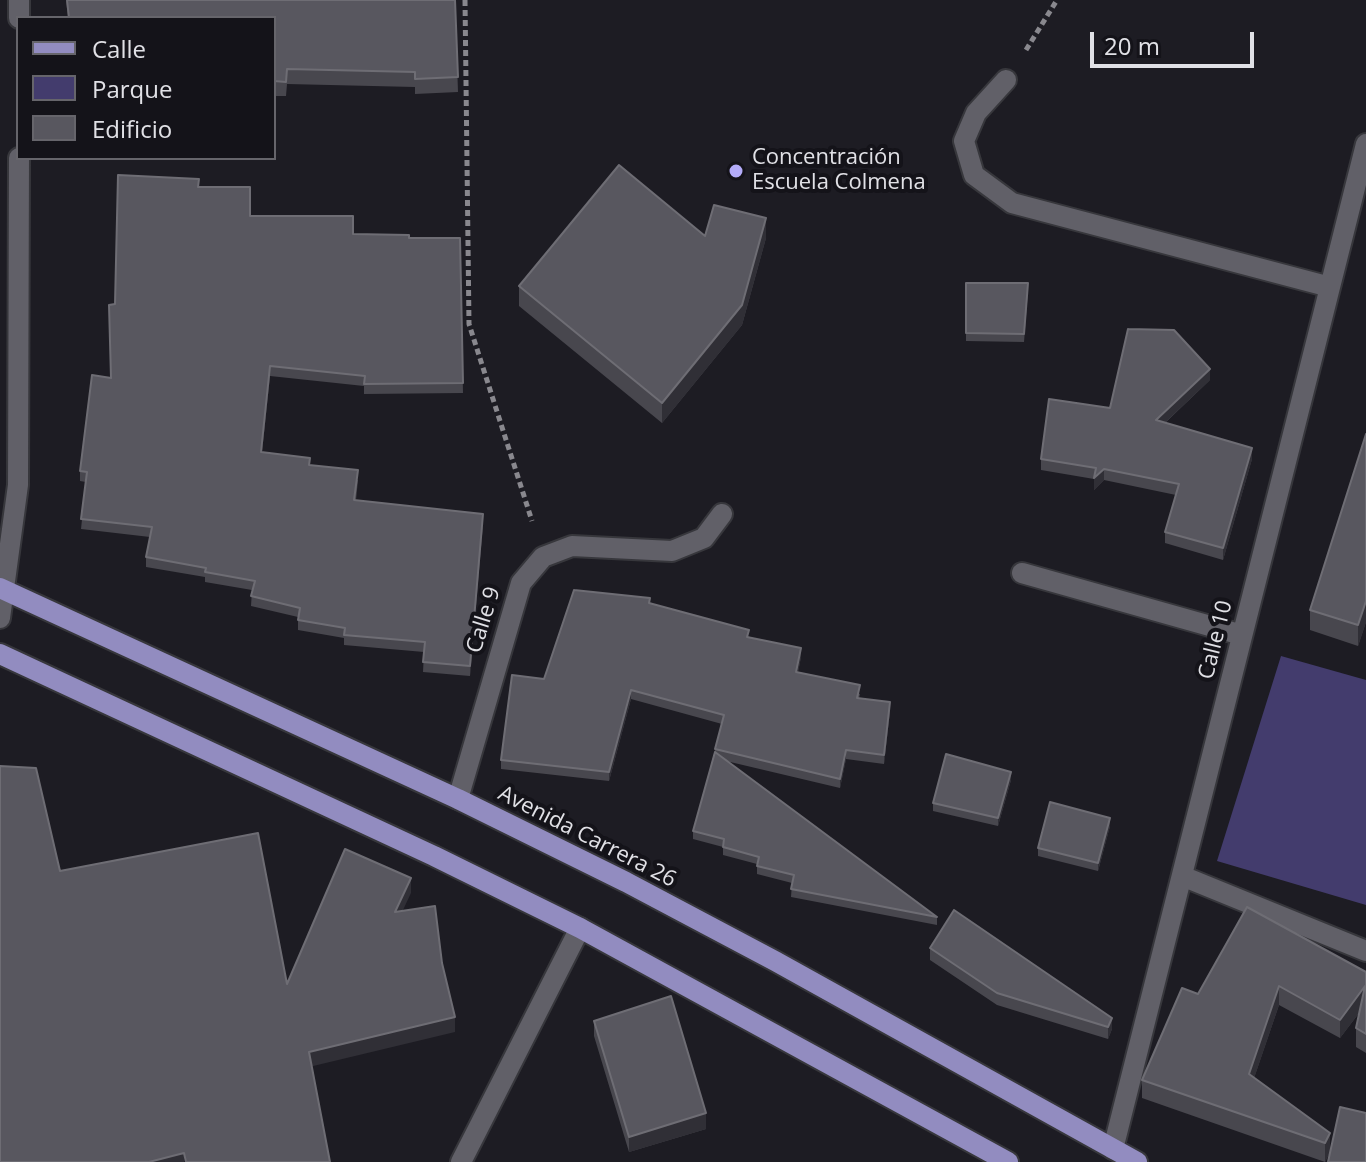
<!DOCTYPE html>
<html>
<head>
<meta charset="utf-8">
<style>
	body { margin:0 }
	#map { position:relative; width:1366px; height:1162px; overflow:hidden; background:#1d1c23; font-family:"Open Sans",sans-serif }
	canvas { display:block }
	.legend { position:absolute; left:16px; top:16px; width:260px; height:144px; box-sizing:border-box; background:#141319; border:2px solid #66656b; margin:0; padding:10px 14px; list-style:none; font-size:24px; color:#e1e1e6 }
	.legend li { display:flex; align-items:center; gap:16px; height:40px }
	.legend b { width:40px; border:2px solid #66656b }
	.scale { position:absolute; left:1090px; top:32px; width:164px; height:36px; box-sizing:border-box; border:4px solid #e1e1e6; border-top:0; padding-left:10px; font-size:24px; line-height:28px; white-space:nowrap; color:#e1e1e6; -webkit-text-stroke:6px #141319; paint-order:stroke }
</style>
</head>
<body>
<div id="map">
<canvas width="1366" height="1162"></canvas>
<ul class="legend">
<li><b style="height:10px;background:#928cc0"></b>Calle</li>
<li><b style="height:22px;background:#433c6d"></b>Parque</li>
<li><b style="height:22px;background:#58575f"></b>Edificio</li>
</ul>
<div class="scale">20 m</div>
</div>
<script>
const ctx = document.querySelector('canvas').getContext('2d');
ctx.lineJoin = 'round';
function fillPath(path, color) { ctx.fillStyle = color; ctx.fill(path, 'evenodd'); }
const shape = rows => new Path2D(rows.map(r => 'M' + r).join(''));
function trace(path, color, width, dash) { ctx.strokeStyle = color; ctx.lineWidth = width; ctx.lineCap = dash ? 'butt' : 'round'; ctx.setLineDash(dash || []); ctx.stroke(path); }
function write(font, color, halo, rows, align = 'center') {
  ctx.font = font + ' "Open Sans",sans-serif'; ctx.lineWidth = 8; ctx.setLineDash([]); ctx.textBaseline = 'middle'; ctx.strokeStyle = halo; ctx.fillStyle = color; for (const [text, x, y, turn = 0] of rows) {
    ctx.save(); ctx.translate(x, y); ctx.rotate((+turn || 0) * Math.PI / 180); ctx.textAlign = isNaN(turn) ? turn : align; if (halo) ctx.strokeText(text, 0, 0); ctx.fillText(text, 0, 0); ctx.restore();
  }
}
fillPath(shape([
	[1281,656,1366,680,1366,905,1217,861]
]), '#433c6d');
const minor = shape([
	[19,18,19,0],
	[1006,80,976,113,964,141,974,175,1012,203,1330,287],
	[1022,573,1242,635],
	[0,618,18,485,19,158],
	[458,799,521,583,543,557,572,546,672,551,704,538,722,514],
	[1182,876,1366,951],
	[1113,1149,1366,144],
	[461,1162,580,928]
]);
const major = shape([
	[0,588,458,799,626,882,775,961,1137,1162],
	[0,654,434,856,580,928,1008,1162]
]);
trace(minor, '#37373c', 24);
trace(major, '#37373c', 24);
trace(shape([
	[465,0,469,324,532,521],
	[1026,50,1057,0]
]), '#89888e', 5, [6, 4]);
trace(minor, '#616068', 20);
trace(major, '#928cc0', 20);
fillPath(shape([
	[66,0,455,0,458,92,415,94,415,87,287,84,286,96,274,96,274,18,68,18],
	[199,187,250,216,353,234,409,238,460,238,463,393,364,394,364,386,270,376,262,452,310,465,358,480,356,500,483,524,470,676,423,672,424,652,344,645,344,638,298,630,298,617,251,606,252,590,205,582,205,577,146,567,146,557,150,537,81,529,86,482,80,481,80,471,111,378,115,304],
	[705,236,766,238,742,325,662,423,519,306,519,286],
	[966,283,1028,291,1024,342,966,341],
	[1210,380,1165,423,1252,459,1223,560,1165,543,1165,532,1176,495,1104,480,1094,490,1094,479,1041,470,1041,459,1110,408],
	[1366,434,1366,622,1358,646,1310,630,1310,610],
	[650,603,749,637,801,657,798,672,860,694,859,698,890,711,884,764,846,759,840,788,726,761,937,917,937,925,791,897,792,883,757,874,757,864,723,855,723,847,693,839,693,831,722,724,631,699,609,781,501,769,501,760],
	[1011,780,998,826,933,811,933,803],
	[1110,826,1098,871,1038,856,1038,848],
	[930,948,1112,1029,1108,1039,997,1005,930,960],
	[1366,972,1366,1053,1356,1047,1356,1028,1359,1013,1340,1038,1279,1005,1254,1078,1330,1133,1330,1152,1325,1162,1142,1098,1142,1080,1198,994],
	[594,1021,706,1129,629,1152,594,1036]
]), '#48474e');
fillPath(shape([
	[766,218,766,238,742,325,662,423,662,403],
	[270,366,270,376,261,462,261,452],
	[1210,369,1210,380,1156,431,1156,420],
	[1252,448,1252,459,1223,560,1223,548],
	[1104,469,1104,480,1094,490,1094,478],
	[483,514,483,524,470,676,470,666],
	[1366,601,1366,622,1358,646,1358,625],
	[801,648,801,657,796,681,796,672],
	[631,690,631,699,609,781,609,772],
	[890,702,890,711,884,764,884,755],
	[846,750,846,759,840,788,840,779],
	[1011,772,1011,780,998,826,998,818],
	[1110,818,1110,826,1098,871,1098,863],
	[411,878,411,893,395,927,395,912],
	[1279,986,1279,1005,1249,1093,1249,1074],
	[1365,986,1365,1005,1340,1038,1340,1020],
	[455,1017,455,1032,309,1067,309,1052],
	[1112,1018,1112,1029,1108,1039,1108,1027],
	[706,1113,706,1129,629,1152,629,1137],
	[1330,1133,1330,1152,1325,1162,1325,1143],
	[184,1153,184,1162,149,1162]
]), '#302f36');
const building = shape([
	[67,0,455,0,458,77,415,79,415,72,287,69,286,82,274,81,274,18,69,18,67,0],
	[619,165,705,236,714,205,766,218,742,305,662,403,519,286,619,165],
	[118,175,199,179,198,187,250,187,250,216,353,216,353,234,409,235,409,238,460,238,463,383,364,384,365,376,270,366,261,452,310,458,309,465,358,470,354,500,483,514,470,666,423,662,425,642,344,635,345,628,298,620,300,608,251,596,255,581,205,572,206,568,146,557,152,527,81,519,87,472,80,471,92,375,111,378,109,305,115,304,118,175],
	[966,283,1028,283,1024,334,966,333,966,283],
	[1128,329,1174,330,1210,369,1156,420,1252,448,1223,548,1165,532,1179,484,1104,469,1094,478,1096,468,1041,459,1049,399,1110,408,1128,329],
	[1366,434,1366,601,1358,625,1310,610,1366,434],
	[574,590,650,598,649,603,749,630,747,637,801,648,796,672,860,685,857,698,890,702,884,755,846,750,840,779,715,749,724,715,631,690,609,772,501,760,512,675,544,679,574,590],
	[715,752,937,917,791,889,794,875,757,866,759,857,723,847,724,839,693,831,715,752],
	[946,754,1011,772,998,818,933,803,946,754],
	[0,766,36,768,60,871,258,833,287,984,345,849,411,878,395,912,435,906,442,963,455,1017,309,1052,330,1162,186,1162,184,1153,149,1162,0,1162,0,766],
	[1050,802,1110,818,1098,863,1038,848,1050,802],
	[1247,907,1366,972,1366,1034,1356,1028,1365,986,1340,1020,1279,986,1249,1074,1330,1133,1325,1143,1142,1080,1182,988,1198,994,1247,907],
	[954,910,1112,1018,1108,1027,997,993,930,948,954,910],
	[671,996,706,1113,629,1137,594,1021,671,996],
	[1340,1107,1366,1113,1366,1162,1328,1162,1340,1107]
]);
fillPath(building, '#58575f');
trace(building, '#6e6d74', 2);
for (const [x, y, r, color] of [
	[736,171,8,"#b4acf9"]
]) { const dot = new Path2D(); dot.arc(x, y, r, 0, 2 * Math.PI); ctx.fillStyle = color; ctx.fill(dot); trace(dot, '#141319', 3); }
write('22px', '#e1e1e6', '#141319', [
	["Concentración",752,158],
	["Escuela Colmena",752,183]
], 'left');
write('22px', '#e1e1e6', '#141319', [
	["Calle 9",484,620,-73],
	["Calle 10",1216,640,-76],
	["Avenida Carrera 26",587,837,27]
]);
</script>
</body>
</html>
